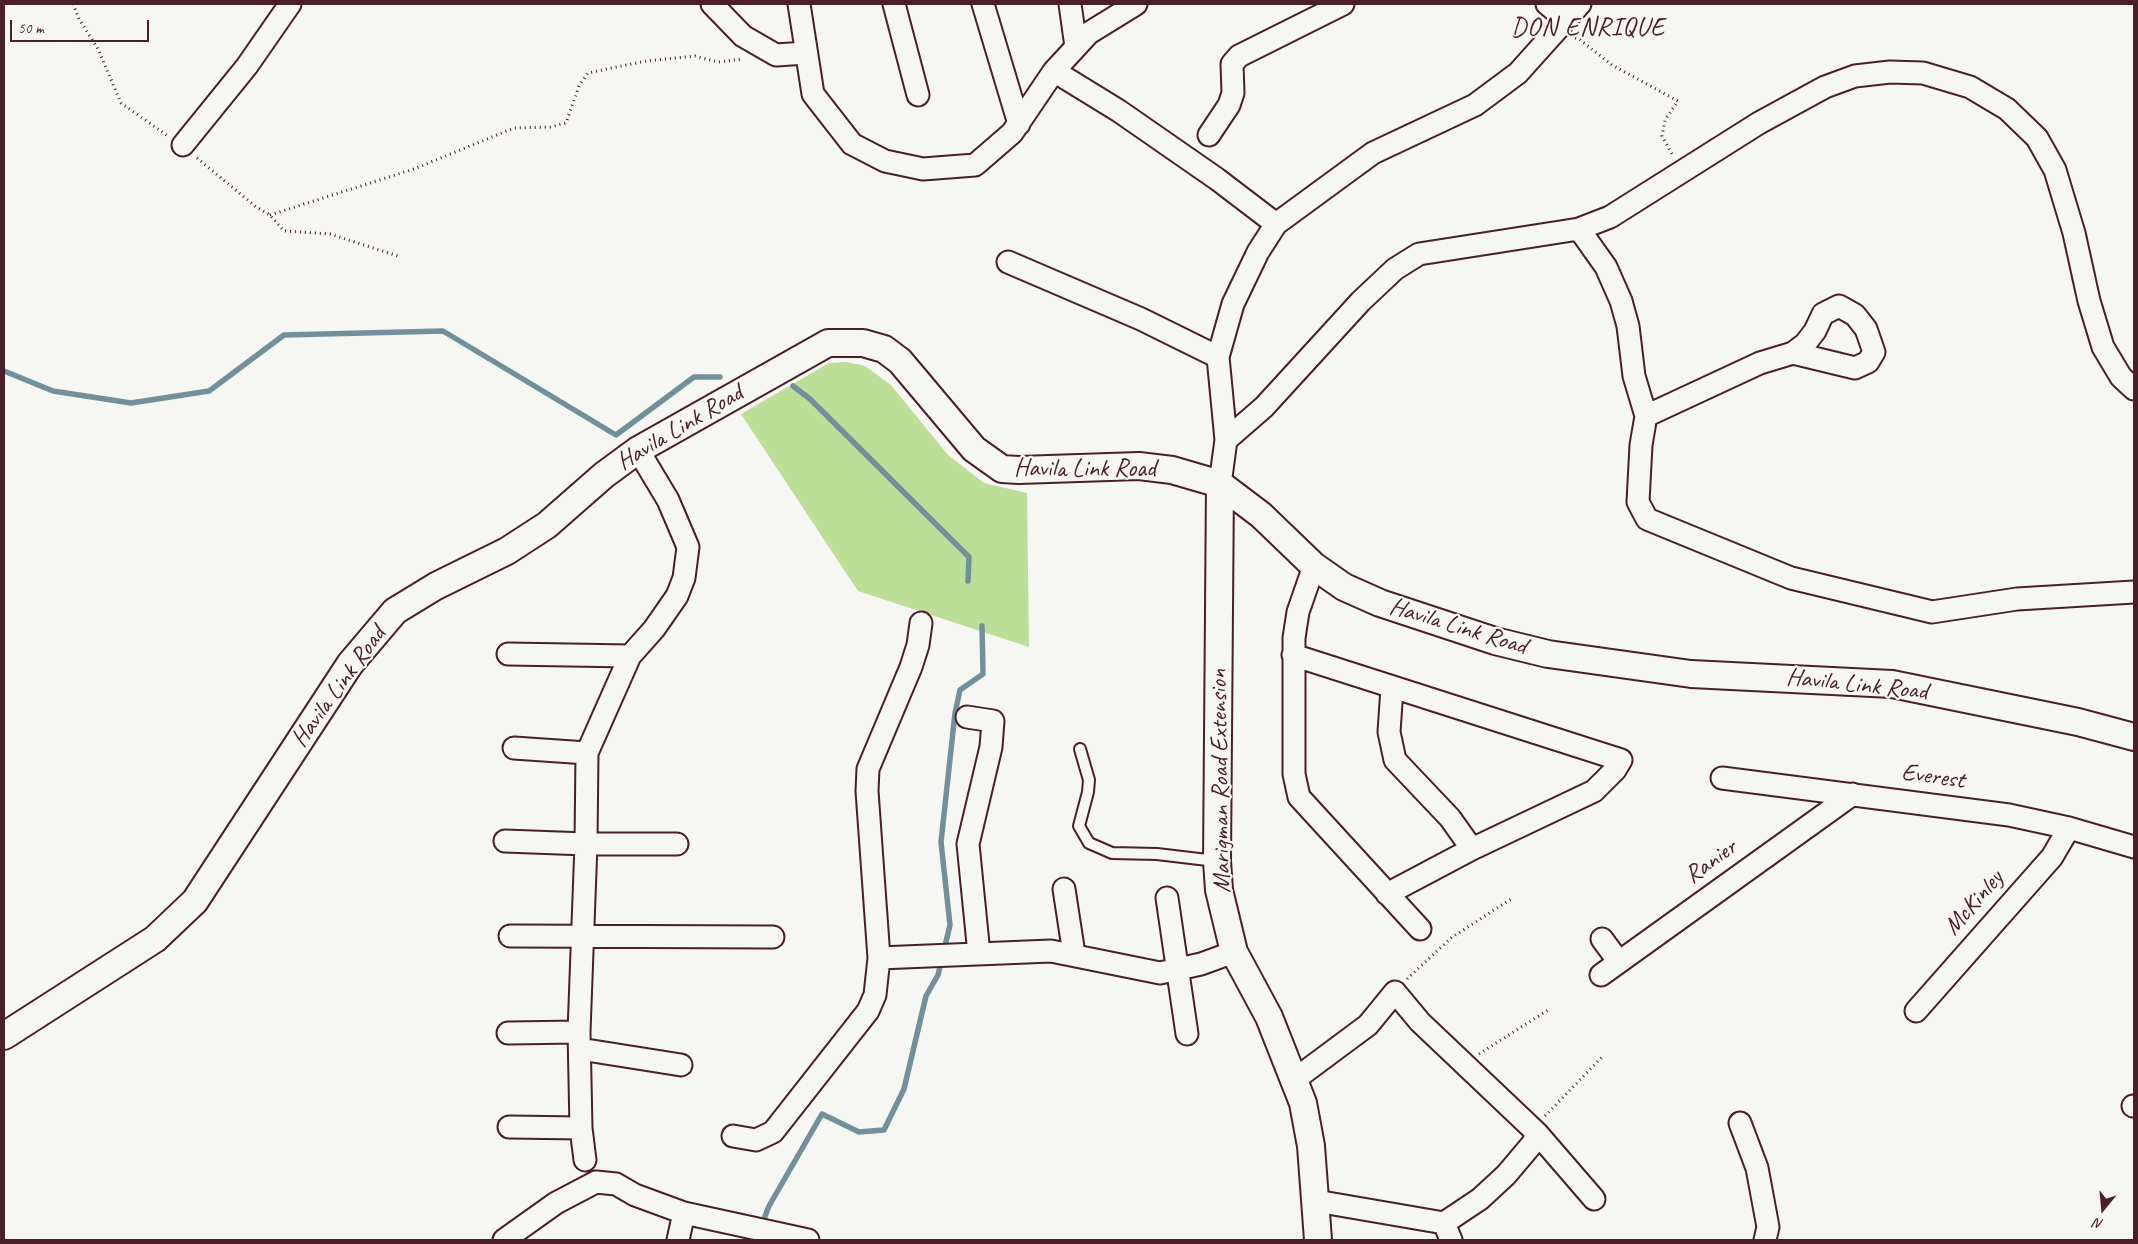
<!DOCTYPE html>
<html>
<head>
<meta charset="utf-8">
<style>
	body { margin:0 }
	#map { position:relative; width:2138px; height:1244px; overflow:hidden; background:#f6f6f2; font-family:Caveat,sans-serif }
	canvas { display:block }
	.frame { position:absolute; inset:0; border:5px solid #4a1f2b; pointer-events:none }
	.north { position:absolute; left:2078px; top:1184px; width:50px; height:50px; -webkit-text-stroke:4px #f6f6f2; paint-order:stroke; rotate:197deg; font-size:14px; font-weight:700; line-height:20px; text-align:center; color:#4a1f2b }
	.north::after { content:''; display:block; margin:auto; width:18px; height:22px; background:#4a1f2b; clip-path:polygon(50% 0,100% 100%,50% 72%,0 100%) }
	.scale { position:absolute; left:10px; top:20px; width:139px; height:22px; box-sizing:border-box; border:2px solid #4a1f2b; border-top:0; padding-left:6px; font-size:15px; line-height:18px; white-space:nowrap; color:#4a1f2b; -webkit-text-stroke:4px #f6f6f2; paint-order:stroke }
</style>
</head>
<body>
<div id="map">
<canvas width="2138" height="1244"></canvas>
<div class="frame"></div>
<div class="north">N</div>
<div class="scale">50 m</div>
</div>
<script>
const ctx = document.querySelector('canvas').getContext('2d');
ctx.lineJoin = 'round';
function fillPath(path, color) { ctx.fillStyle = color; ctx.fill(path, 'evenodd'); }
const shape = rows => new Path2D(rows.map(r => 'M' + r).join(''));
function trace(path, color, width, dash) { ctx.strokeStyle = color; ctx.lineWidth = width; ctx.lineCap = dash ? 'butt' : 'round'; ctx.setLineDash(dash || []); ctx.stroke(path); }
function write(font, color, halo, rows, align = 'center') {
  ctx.font = font + ' Caveat,sans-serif'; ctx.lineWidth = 4.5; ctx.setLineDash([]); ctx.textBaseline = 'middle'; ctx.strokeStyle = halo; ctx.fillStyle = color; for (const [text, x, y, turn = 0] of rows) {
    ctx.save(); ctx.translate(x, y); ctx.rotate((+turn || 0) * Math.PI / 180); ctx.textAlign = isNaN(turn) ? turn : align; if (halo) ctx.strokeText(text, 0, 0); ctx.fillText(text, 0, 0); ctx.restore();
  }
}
fillPath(shape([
	[847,362,865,366,891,385,948,455,984,483,1027,493,1029,647,858,591,741,414,829,363]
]), '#bdde97');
trace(shape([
	[4,371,53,391,131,403,209,391,284,335,443,331,616,435,694,377,720,377],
	[793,386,810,399,969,557,968,581],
	[944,950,950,925,941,842,955,713,960,690,983,674,982,626],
	[756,1240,769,1206,822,1114,859,1132,884,1130,904,1089,926,996,938,975,942,959]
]), '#71909c', 5.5);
const service = shape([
	[1080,749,1089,780,1088,792,1079,826,1089,843,1112,853,1157,854,1216,861]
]);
const minor = shape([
	[712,4,743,36,776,55,806,53],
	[799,4,813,94,852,144,885,161,923,169,975,165,1012,133,1054,71,1119,111,1217,179,1276,224],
	[894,4,918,95],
	[983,4,1019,124],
	[1070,4,1076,47],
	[1547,4,1565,19],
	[1054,71,1089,33,1136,4],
	[1209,135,1229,105,1233,93,1232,64,1239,56,1343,4],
	[183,145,247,66,290,4],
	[1579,229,1606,267,1621,301,1628,326,1634,376,1646,416,1641,445,1638,502,1647,519,1791,578,1932,612,2017,599,2134,592],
	[1008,262,1141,319,1218,357],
	[1646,416,1760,363,1793,353,1855,368,1868,362,1874,352,1866,329,1855,315,1839,306,1823,314,1815,331,1805,344,1793,353],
	[1226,440,1264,407,1361,301,1395,269,1419,254,1579,229,1610,217,1759,123,1825,87,1855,76,1890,72,1923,73,1970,87,2007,109,2037,138,2055,170,2074,233,2089,301,2103,347,2121,377,2134,389],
	[1220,484,1226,440,1218,357,1233,304,1258,252,1276,224,1373,153,1475,105,1518,73,1580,4],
	[1314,566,1298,612,1294,638,1294,774,1299,797,1420,929],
	[508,654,630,656],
	[1293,655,1621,760,1615,770,1594,791,1472,849,1387,894],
	[1392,688,1389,732,1395,760,1450,818,1472,849],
	[967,717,993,721,991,747,968,844,979,954],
	[514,748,587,753],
	[1722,778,2009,815,2069,828,2134,847],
	[505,841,586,844,677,844],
	[1064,889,1074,954],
	[1167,898,1187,1034],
	[510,936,773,937],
	[1602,939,1619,962],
	[879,958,1051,951,1160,973,1201,964,1234,952],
	[1601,975,1853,794],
	[1916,1011,2052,857,2069,828],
	[508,1033,579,1032],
	[580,1049,681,1065],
	[1294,1080,1368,1025,1395,992,1420,1022,1537,1133,1594,1199],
	[2133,1106,2134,1106],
	[1740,1123,1757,1168,1768,1227,1765,1240],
	[509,1127,581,1128],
	[733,1136,756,1140,773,1132,868,1011,875,995,879,958,867,791,868,769,911,667,918,645,921,623],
	[585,1160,581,1128,579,1032,586,844,587,753,630,656,654,629,677,596,684,578,688,547,668,500,638,450],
	[1316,1201,1444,1223,1480,1199,1506,1175,1533,1143,1537,1133],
	[1444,1223,1451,1240],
	[504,1240,556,1203,596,1182,616,1184,635,1195,684,1213,808,1240],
	[678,1240,684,1213]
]);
const tertiary = shape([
	[1220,484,1217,861,1219,890,1234,952,1269,1017,1303,1103,1311,1146,1318,1240],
	[4,1036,155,939,195,901,350,664,395,611,436,586,507,551,547,525,604,475,638,450,828,343,863,343,884,349,900,361,974,449,1002,469,1019,470,1139,466,1172,470,1220,484,1261,515,1314,566,1344,587,1380,603,1495,641,1548,654,1691,674,1892,684,2078,722,2134,737]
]);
trace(service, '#4a1f2b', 14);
trace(minor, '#4a1f2b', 25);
trace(tertiary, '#4a1f2b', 30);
trace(shape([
	[73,4,79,19,98,49,121,103,168,136],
	[1575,38,1579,39,1612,65,1678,101,1665,120,1662,136,1673,156],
	[197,158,256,207,270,215,284,231,330,234,398,256],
	[270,215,414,169,514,128,550,127,566,123,579,86,588,73,646,61,695,56,718,62,743,59],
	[1407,979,1451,938,1511,899],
	[1479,1054,1548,1010],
	[1545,1116,1602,1057]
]), '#4a1f2b', 3, [1, 4]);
trace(service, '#f6f6f2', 10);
trace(minor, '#f6f6f2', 21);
trace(tertiary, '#f6f6f2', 26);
write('25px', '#4a1f2b', '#f6f6f2', [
	["Havila Link Road",680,428,-31],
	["Havila Link Road",1085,469],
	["Havila Link Road",1458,627,17],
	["Havila Link Road",1857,685,6],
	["Havila Link Road",339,687,-54],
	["Everest",1933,777,8],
	["Marigman Road Extension",1221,781,-91],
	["Ranier",1711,862,-36],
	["McKinley",1974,903,-49]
]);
ctx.letterSpacing = '1px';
write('26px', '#4a1f2b', '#f6f6f2', [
	["DON ENRIQUE",1588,28]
]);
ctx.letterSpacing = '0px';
</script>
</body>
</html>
